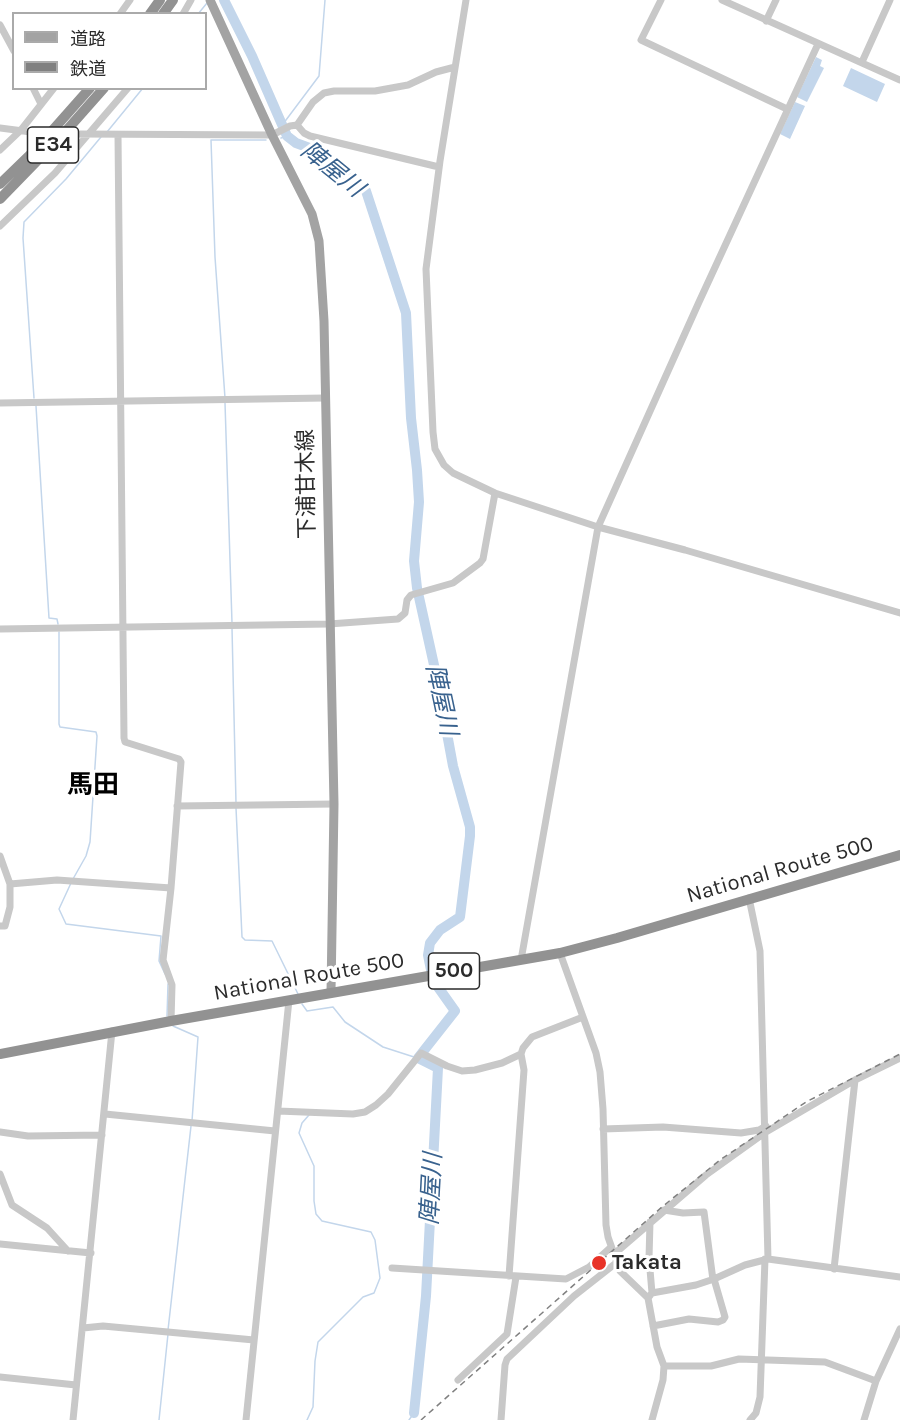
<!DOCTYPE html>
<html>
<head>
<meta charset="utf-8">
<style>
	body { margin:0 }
	#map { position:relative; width:900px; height:1420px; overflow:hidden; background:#fff; font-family:Karla,"Noto Sans JP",sans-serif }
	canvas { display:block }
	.legend { position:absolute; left:12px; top:12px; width:195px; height:78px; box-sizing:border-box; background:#fff; border:2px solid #aaa; margin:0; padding:8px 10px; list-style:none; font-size:18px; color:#2b2b2b }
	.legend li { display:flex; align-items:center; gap:12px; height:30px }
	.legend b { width:30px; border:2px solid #aaa }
</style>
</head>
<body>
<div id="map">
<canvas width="900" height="1420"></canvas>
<ul class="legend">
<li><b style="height:8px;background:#a3a3a3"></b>道路</li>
<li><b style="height:8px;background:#808080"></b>鉄道</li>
</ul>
</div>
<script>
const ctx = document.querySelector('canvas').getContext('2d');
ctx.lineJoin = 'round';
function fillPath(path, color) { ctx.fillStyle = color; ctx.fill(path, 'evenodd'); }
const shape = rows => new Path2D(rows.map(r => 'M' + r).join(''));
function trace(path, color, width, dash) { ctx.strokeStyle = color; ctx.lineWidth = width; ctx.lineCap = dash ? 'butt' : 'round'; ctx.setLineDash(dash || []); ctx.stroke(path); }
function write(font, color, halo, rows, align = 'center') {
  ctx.font = font + ' Karla,"Noto Sans JP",sans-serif'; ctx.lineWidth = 6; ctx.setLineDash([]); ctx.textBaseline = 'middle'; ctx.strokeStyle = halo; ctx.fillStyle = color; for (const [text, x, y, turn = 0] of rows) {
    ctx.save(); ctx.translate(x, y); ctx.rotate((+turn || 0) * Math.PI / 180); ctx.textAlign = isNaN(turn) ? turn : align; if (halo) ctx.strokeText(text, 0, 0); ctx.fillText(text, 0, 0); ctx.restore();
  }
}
fillPath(shape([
	[816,57,822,60,820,66,824,68,807,102,797,97],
	[851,68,885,84,877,102,843,86],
	[795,102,805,106,790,139,780,134]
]), '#c3d6eb');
trace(shape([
	[198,14,207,3],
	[283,124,319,76,325,0],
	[107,132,143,88],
	[281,138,287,136],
	[34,398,23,238,24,222,66,179,101,137],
	[225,398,215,257,211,140,266,140],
	[225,403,232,623],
	[36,406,49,618,57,619,58,624],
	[232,628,236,803],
	[59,632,59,724,60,727,96,732,97,736,90,842,86,856,73,879],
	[236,808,242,937,245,940,272,941,298,994],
	[71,883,59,909,66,924,161,936,159,961,165,974],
	[302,1004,307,1011,333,1007,345,1022,383,1047,414,1057],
	[167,1016,168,984],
	[173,1026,198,1037,192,1121],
	[168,1330,191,1126],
	[159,1420,168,1334],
	[307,1420,313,1407,315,1361,318,1342,363,1297,374,1293,380,1278,375,1240,371,1232,322,1221,316,1214,314,1201,314,1166,299,1133,302,1123,309,1115],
	[409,1420,414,1413]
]), '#c3d6eb', 1.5);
trace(shape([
	[224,0,252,56,287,136,296,143,315,150,366,191,406,313,411,418,417,470,419,502,414,561,417,588,436,674,453,766,470,827,470,836,460,917,440,930,430,943,428,955,433,980,455,1011,418,1058,438,1068,426,1296,414,1413]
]), '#c3d6eb', 10);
trace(shape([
	[31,132,53,133]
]), '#d5d5d5', 7, [7, 3.5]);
trace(shape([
	[466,0,440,161,426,269,433,432,435,449,444,465,453,473,495,493,598,527,685,550,900,613],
	[661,0,641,40,787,109],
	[722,0,900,80],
	[120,14,130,0],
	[183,14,191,0],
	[766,21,776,0],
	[0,25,14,51],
	[862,62,890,0],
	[33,88,41,104],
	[297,125,304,133,310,136,439,167],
	[0,128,31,132],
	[79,134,272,135,290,126,297,125,313,102,324,93,334,91,375,91,408,85,436,72,455,67],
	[118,135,124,738,125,742,179,759,181,762,171,888,163,960,172,985,171,1021],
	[0,150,21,130,54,88],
	[0,226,55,173,128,88],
	[0,403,325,398],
	[0,629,329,624,398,619,405,613,407,600,411,595,453,583,480,563,483,559,495,493],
	[177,806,334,804],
	[0,856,10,884,10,907,5,926,0,926],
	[10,884,57,880,171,888],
	[749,898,760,951,768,1259],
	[560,953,596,1053,600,1072,603,1109,606,1225,608,1237,620,1271,648,1298,657,1347,664,1366,663,1380,652,1420],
	[521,960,598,527,699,302,818,44],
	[278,1111,353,1114,365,1112,376,1105,388,1094,421,1053,447,1066,462,1071,475,1070,502,1063,521,1054],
	[105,1114,275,1131],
	[603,1129,663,1127,741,1133,759,1130,766,1126],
	[0,1132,28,1136,102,1135],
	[0,1174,12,1205,47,1228,68,1251],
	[664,1210,683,1213,704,1212,713,1280],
	[650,1222,649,1258,652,1293],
	[0,1244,91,1253],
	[613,1255,706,1175,766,1132,855,1080,900,1058],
	[392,1268,566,1279,589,1267,611,1247],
	[834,1269,855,1080],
	[509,1276,524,1070,521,1054,523,1048,532,1037,583,1017],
	[648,1298,652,1293,696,1285,714,1279,745,1265,768,1259,900,1277],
	[653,1326,689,1319,718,1322,723,1320,725,1317,714,1279],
	[83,1328,103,1326,254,1340],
	[664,1366,711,1366,739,1359,825,1362,876,1381],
	[0,1377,76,1385],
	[458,1380,507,1334,516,1277],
	[73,1420,112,1031],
	[246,1420,289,1000],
	[501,1420,505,1365,507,1359,574,1296,616,1263],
	[750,1420,756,1413,760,1397,765,1259],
	[864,1420,876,1381,900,1329]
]), '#c8c8c8', 7);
trace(shape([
	[210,0,272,135,312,214,319,241,324,321,334,804,331,992]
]), '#a3a3a3', 9);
trace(shape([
	[150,14,160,0],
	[163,14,173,0],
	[0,184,36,149,90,88],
	[0,199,66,131,104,88],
	[0,1054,171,1021,560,953,617,938,900,855]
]), '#929292', 10);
trace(shape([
	[421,1420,662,1207,720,1160,806,1102,900,1054]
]), '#808080', 1.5, [6, 4.5]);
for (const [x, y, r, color] of [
	[599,1263,8,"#e83227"]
]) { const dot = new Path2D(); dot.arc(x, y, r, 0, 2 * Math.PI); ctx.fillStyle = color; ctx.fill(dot); trace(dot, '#fff', 2); }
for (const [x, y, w] of [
	[53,145,51],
	[454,971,51]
]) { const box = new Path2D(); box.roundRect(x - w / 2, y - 18, w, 36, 4.5); ctx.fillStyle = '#fff'; ctx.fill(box); trace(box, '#2b2b2b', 1.5); }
write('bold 21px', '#2b2b2b', null, [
	["E34",53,145],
	["500",454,971]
]);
write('22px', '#2b2b2b', '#fff', [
	["下浦甘木線",307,484,-91],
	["National Route 500",780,870,-16],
	["National Route 500",309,977,-10]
]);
write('bold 22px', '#2b2b2b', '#fff', [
	["Takata",612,1263]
], 'left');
write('italic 24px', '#39628e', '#fff', [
	["陣屋川",332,170,39],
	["陣屋川",441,700,78],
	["陣屋川",432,1189,-87]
]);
write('bold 26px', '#000', '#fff', [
	["馬田",93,786]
]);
</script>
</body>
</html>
